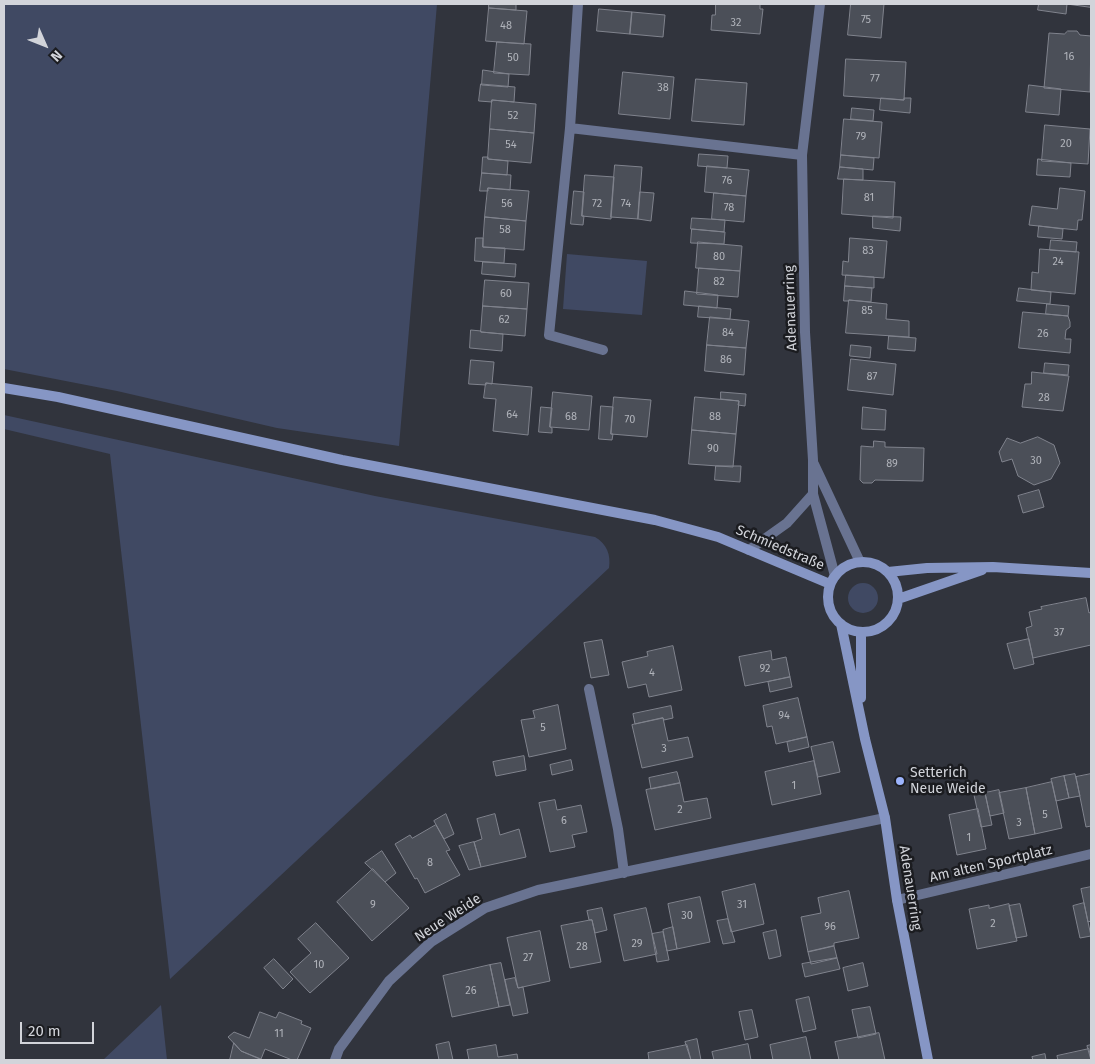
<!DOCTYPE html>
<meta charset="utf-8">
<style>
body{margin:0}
#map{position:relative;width:1095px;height:1064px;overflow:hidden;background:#31343d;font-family:"Fira Sans",sans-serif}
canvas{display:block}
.frame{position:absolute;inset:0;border:5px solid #d2d4da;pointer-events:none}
.north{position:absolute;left:20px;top:20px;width:50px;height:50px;-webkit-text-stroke:4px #1b1c20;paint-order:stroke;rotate:134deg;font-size:14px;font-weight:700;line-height:20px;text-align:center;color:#d2d4da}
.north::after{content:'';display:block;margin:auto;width:18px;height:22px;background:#d2d4da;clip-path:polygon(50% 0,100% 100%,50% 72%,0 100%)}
.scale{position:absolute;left:20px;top:1022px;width:74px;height:22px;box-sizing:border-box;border:2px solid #d2d4da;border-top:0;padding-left:6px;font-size:15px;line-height:18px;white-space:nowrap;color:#d2d4da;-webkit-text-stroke:4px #1b1c20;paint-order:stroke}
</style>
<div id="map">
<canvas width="1095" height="1064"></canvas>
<div class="frame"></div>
<div class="north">N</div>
<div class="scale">20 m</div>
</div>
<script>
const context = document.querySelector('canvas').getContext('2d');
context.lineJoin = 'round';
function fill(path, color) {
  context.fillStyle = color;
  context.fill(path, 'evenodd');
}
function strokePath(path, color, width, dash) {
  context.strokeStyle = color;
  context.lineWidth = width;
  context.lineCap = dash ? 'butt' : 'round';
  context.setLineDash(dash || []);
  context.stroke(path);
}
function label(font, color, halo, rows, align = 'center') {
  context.font = font + ' "Fira Sans",sans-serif';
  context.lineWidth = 5;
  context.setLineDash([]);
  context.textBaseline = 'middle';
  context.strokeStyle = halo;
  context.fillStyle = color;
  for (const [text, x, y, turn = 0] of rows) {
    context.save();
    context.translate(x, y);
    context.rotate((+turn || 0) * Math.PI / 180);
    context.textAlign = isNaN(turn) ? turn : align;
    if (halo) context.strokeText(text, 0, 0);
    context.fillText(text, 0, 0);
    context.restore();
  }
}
fill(new Path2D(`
 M4 4H437L399 446 277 428 117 391 4 369Z
 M567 254 647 261 642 315 563 309Z
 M4 415 375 496 595 537C607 544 611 555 609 568L170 979 110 454 4 429Z
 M848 598a15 15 0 1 1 30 0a15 15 0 1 1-30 0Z
 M161 1005 167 1060H103Z`), '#404963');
const building = new Path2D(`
 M489 4H516V10L489 8Z
 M716 4H760V9H763L760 34 711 30 712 15H715Z
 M851 4H884L881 38 848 35Z
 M1039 4H1067L1066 14 1038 10Z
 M1067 4H1091V7Z
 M489 8 527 11 524 44 486 41Z
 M599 9 632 12 630 34 597 31Z
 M632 12 665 15 663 37 630 34Z
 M1068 31H1077L1080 35 1091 36 1090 92 1044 88 1049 33 1064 34Z
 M497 42 531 44 529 75 494 73Z
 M846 59 906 62 904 100 844 96Z
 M483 70 509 74 508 87 482 85Z
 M623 72 674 77 670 119 619 114Z
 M696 79 747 83 744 125 692 121Z
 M481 84 515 87 514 102 492 100V102L479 101Z
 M1029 85 1061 89 1059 115 1026 112Z
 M881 98 904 100V98H911L910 113 880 110Z
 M492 100 536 104 534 133 490 129Z
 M852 108 874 110 873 121 851 119Z
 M844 119 882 122 879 158 841 155Z
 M1045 125 1090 129 1088 164 1042 161Z
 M490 129 534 133 531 163 488 159Z
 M699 154 728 156 727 168 698 166Z
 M841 155 874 158 873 170 840 167Z
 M483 157H488V159L508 161 507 175 482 173Z
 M1038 159 1071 163 1070 177 1037 175Z
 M615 165 642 167 638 219 611 217Z
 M707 166 749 170 746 196 705 192Z
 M840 167 863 169V180L838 179Z
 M482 173 511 175 510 190 488 188V191H480Z
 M585 175 614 177 611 219 582 216Z
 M844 179 895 182 893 218 842 214Z
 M488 188 529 191 526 221 485 217Z
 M1060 188 1085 191 1082 220H1078L1077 230 1029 225 1032 206 1057 209Z
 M574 191 584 192 582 216H584L583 225 571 224Z
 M640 192 654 193 651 221 638 219Z
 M714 193 746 196 744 222 712 219Z
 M873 216 901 217 900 231 873 228Z
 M485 217 526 221 524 250 483 247Z
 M692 218 725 220 724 232 691 229Z
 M1039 226 1063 229 1062 239 1038 237Z
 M692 229 725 232 724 244 691 243Z
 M476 238H483V247L505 248 504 263 475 261Z
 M850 238 887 241 884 278 842 275 843 261 848 262Z
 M1051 240 1077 242 1076 252 1050 250Z
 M698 242 742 246 740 271 696 268Z
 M1040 249 1079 252 1075 294 1031 290 1032 272 1038 273Z
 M483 262 516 264 515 277 482 274Z
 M699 268 740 271 738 297 697 294Z
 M846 275 874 277V288L845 286Z
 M485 280 529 283 527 309 483 306Z
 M845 286 872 288 871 302 849 300V301H844Z
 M1019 288 1051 292 1050 304 1017 301Z
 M685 291 718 295 717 308 684 305Z
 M849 300 887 304 886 319 909 321V337L846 333Z
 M1047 304 1069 306 1068 316 1046 314Z
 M483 306 527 309 525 336 481 332Z
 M699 306 731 309 730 319 698 317Z
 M1023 312 1068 316 1070 322V327L1066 330 1065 339H1071L1070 353 1019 348Z
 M710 317 749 321 746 348 707 345Z
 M471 330 481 331V332L503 334 502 351 470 348Z
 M889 336 916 338 915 351 888 349Z
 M707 345 746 348 744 375 705 371Z
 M851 345 871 347 870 358 850 356Z
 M851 359 896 364 893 395 848 390Z
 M471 360 494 362 492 384 486 383V385L469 384Z
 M1045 363 1069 365 1068 375 1044 373Z
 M1032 372 1069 376 1063 411 1022 407 1025 384H1031Z
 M486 383 532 387 528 435 493 431 496 399 484 398Z
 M553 392 592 396 589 430 550 427Z
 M721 392 746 394 745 406 738 405 739 401 721 399Z
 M614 397 651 400 647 437 611 434Z
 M695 397 739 401 736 434 692 430Z
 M601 406 613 407 611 434H613L612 440 599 439Z
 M541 407 552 408 550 427 552 428V433L539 432Z
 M863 407 886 410 885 430 862 429Z
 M692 430 736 434 733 467 689 464Z
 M1038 437 1054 445 1060 463 1051 479 1034 485 1018 476 1012 459 1002 462 999 452 1007 438 1020 443Z
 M874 441 885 442V447L924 448 923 481 875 480 872 483H863L860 480 861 446 873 447Z
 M716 466H741L740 482 715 480Z
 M1039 490 1044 507 1023 513 1018 496Z
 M1086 598 1089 613 1091 612V645L1033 658 1026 628 1032 626 1029 612 1042 609 1041 607Z
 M1029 639 1034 664 1014 669 1007 644Z
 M602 640 609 675 591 678 584 643Z
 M673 646 682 690 649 697 646 684 628 688 622 662 648 656 647 652Z
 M771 651 772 660 786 657 790 677 745 686 739 657Z
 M790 677 792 687 770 692 768 682Z
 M798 698 807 737 776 744 772 726 767 727 763 706Z
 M558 705 566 749 529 757 521 720 535 718 533 711Z
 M671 706 673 718 664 720 663 718 635 724 633 714Z
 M663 718 668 741 688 737 693 757 642 768 632 725Z
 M807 737 809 747 789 752 787 742Z
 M833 742 840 772 818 777 811 747Z
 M524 756 526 770 496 776 493 762Z
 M571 760 573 770 552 775 550 765Z
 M814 761 821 794 772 805 765 772Z
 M677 772 680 783 651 789 649 778Z
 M1075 774 1080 796 1069 798 1064 776Z
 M1091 774V826L1086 827 1076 777Z
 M1064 776 1069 798 1056 801 1051 779Z
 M1052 782 1062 828 1035 834 1026 788Z
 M680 783 684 802 707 798 711 818 655 830 646 790Z
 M1026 788 1035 834 1009 839 999 793Z
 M999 790 1004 813 990 816 985 793Z
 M985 793 992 825 981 827 974 795Z
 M555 800 557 810 581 805 587 832 572 835 575 847 550 852 539 803Z
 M978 809 986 849 957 855 949 815Z
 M446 814 454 834 444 839 434 821Z
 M495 814 500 835 519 829 526 857 481 867 474 842 482 839 477 819Z
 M436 825 450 850 446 851 460 875 425 893 417 878 415 879 395 844 410 835 412 838Z
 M474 842 481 867 469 870 459 846Z
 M382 851 396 873 385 882 365 863Z
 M373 869 409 908 372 941 337 902Z
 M755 884 764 924 731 932 722 892Z
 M1091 887V921L1088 922 1081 889Z
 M849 891 859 938 834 943V946L808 952 801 917 821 913 818 898Z
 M700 897 710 942 677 949 668 904Z
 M1084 903 1091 936 1080 938 1073 906Z
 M1009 904 1017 941 977 949 969 909 989 905V908Z
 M1020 904 1027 936 1016 938 1009 906Z
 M602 908 607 930 595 933 592 920H589L587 911Z
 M646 908 657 954 624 961 614 915Z
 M728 919 735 942 723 944 717 921Z
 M592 920 601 962 570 968 561 926Z
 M316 923 349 958 310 993 290 972 311 953 298 939Z
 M673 927 677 949 667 951 663 930Z
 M776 930 781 956 769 959 763 933Z
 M540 931 550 981 518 988 507 938Z
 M663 932 669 960 657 962 652 934Z
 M834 946 837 958 811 964 808 952Z
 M837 958 840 969 805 977 802 964Z
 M274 959 293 979 283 989 264 968Z
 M501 963 510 1005 499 1007 490 965Z
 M863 963 868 986 848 991 843 968Z
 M490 965 499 1007 452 1017 443 976Z
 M515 978 518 988 523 987 528 1013 513 1016 505 980Z
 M809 997 816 1029 803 1032 796 1000Z
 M870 1007 876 1034 858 1038 852 1010Z
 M752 1010 758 1037 745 1040 739 1012Z
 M260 1012 276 1018 279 1012 302 1021 301 1024 311 1028 297 1060H292L265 1049 261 1059 241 1051 228 1037 234 1032 249 1038Z
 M879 1033 885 1060H839L835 1042Z
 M806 1037 811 1060H773L770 1045Z
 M697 1039 701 1060H691L685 1042Z
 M449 1042 453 1060H439L436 1045Z
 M234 1043 241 1051 262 1060H230Z
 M748 1044 751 1060H714L712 1052Z
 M496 1045 498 1057 517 1054 518 1060H469L467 1050Z
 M687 1045 691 1060H649L648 1053Z
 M1091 1045V1060L1087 1046Z
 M1089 1049 1091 1060H1058L1057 1056Z
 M1045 1054 1046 1060H1033L1032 1057Z`);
fill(building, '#4b4f58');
strokePath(building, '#80838d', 1);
strokePath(new Path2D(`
 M578 4 570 128 549 335 603 350
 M820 4 802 155 805 332 813 460V494L835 576
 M570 128 802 155
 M814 464 860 562
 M749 550 787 523 813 494
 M589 689 618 829 624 873
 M897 900 1091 854
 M335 1060 339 1049 389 981 431 942 485 908 538 890 885 818`), '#697391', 10);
strokePath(new Path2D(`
 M4 388 58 397 342 460 655 520 718 537 830 584
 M828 597a35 35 0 1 1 70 0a35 35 0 1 1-70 0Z
 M888 572 927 568 993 567 1091 573
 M898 599 982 570
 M841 624 865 739 885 818 897 900 928 1060
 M861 632V698`), '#8696c5', 10);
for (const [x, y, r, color] of [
 [900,781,5,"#9cb4fd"]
]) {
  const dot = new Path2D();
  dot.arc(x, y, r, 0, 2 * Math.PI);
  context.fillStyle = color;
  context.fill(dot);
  strokePath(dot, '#1b1c20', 2);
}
label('11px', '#b0b3ba', null, [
 ["75",866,20],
 ["32",736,23],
 ["48",506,26],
 ["16",1069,57],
 ["50",513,58],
 ["77",875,79],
 ["38",663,88],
 ["52",513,116],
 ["79",861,137],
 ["20",1066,144],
 ["54",511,145],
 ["76",727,181],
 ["81",869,198],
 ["56",507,204],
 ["72",597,204],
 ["74",626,204],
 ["78",729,208],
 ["58",505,230],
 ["83",868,251],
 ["80",719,257],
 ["24",1058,262],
 ["82",719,282],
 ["60",506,294],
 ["85",867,311],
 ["62",504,320],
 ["84",728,333],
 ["26",1043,334],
 ["86",726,360],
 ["87",872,377],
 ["28",1044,398],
 ["64",512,415],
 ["68",571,417],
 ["88",715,417],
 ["70",630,420],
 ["90",713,449],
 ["30",1036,461],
 ["89",892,464],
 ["37",1059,633],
 ["92",765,669],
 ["4",652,673],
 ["94",784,716],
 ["5",543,728],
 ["3",664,749],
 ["1",794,786],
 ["2",680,810],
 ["5",1045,815],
 ["6",564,821],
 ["3",1019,823],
 ["1",969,838],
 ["8",430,863],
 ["9",373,905],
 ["31",742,905],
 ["30",687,916],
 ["2",993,924],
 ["96",830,927],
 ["29",637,944],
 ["28",582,947],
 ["27",528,958],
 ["10",319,965],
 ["26",471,991],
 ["11",279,1034]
]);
label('14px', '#d2d4da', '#1b1c20', [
 ["Adenauerring",791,308,-92],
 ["Schmiedstraße",780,548,23],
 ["Am alten Sportplatz",991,864,-13],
 ["Adenauerring",910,888,81],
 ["Neue Weide",448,918,-33]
]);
label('14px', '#d2d4da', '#1b1c20', [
 ["Setterich",910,773],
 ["Neue Weide",910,789]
], 'left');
</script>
